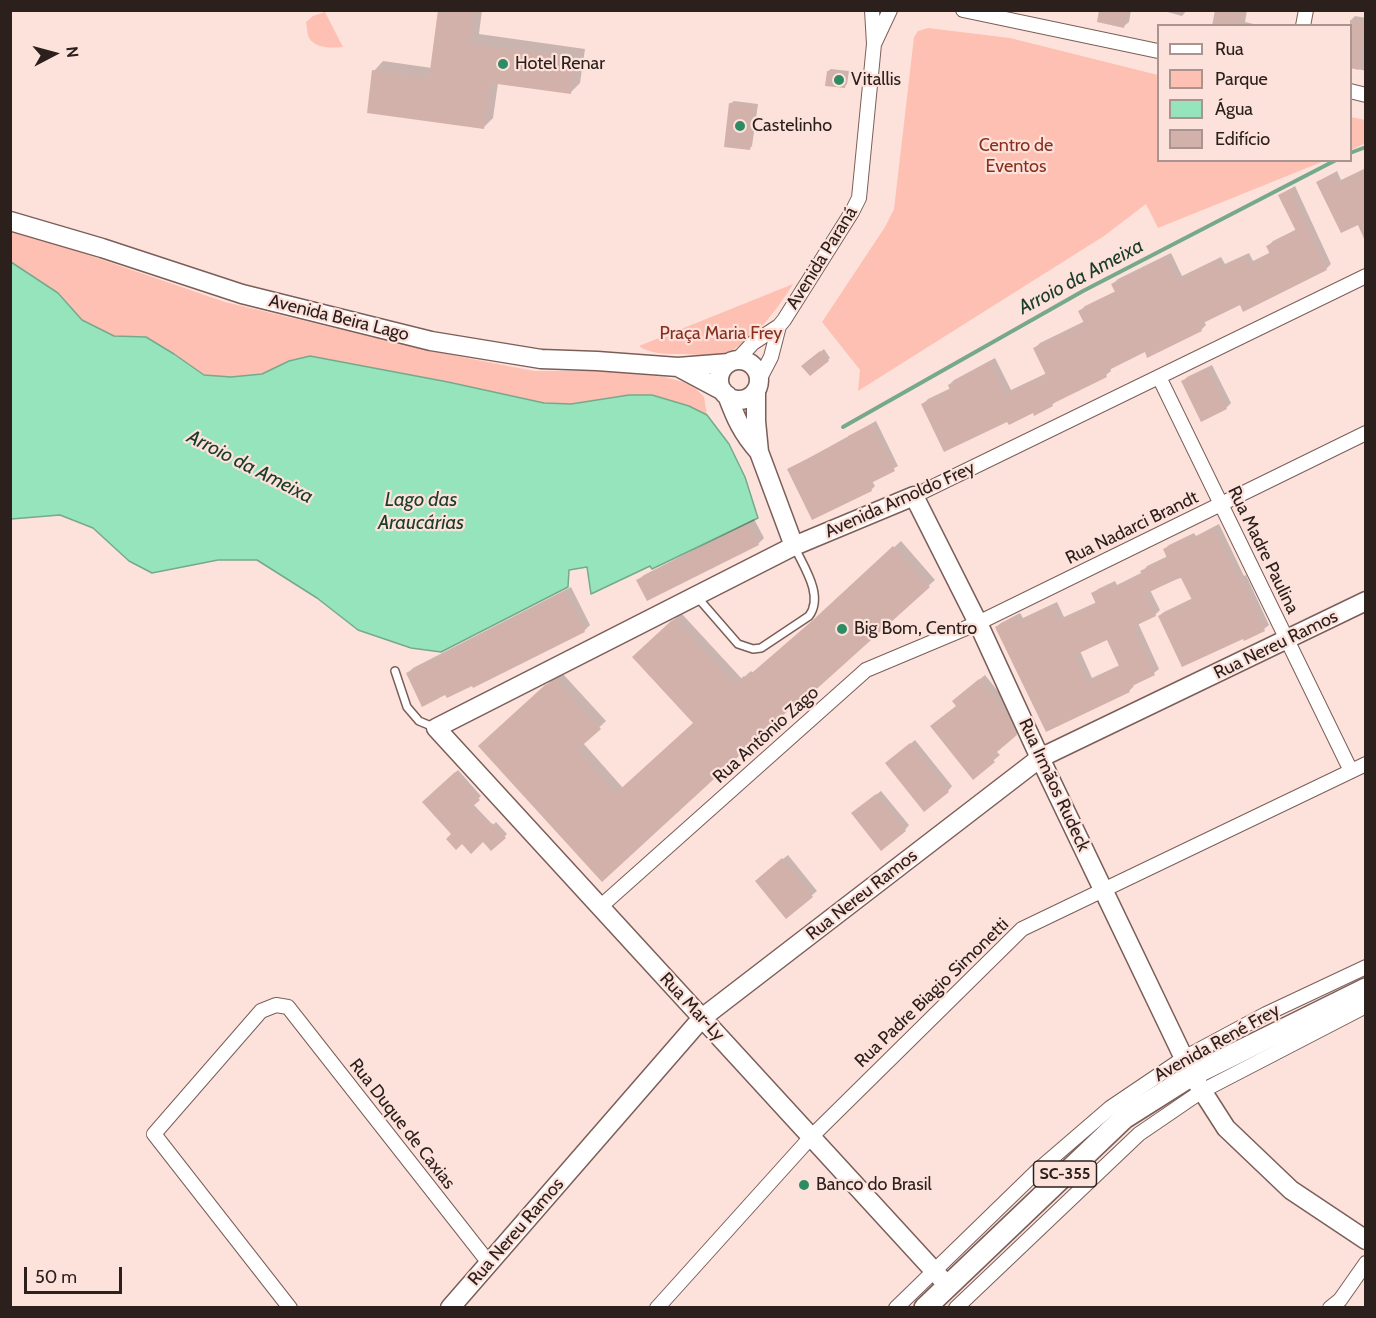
<!DOCTYPE html>
<meta charset="utf-8">
<style>
body{margin:0}
#map{position:relative;width:1376px;height:1318px;overflow:hidden;background:#fde2db;font-family:Cabin,sans-serif}
canvas{display:block}
.frame{position:absolute;inset:0;border:12px solid #2c201d;pointer-events:none}
.legend{position:absolute;left:1157px;top:24px;width:195px;height:138px;box-sizing:border-box;background:#fde2db;border:2px solid #a9948f;margin:0;padding:8px 10px;list-style:none;font-size:18px;color:#2c201d}
.legend li{display:flex;align-items:center;gap:12px;height:30px}
.legend b{width:30px;border:2px solid #a9948f}
.north{position:absolute;left:24px;top:24px;width:60px;height:60px;-webkit-text-stroke:4px #fde2db;paint-order:stroke;rotate:84deg;font-size:16px;font-weight:700;line-height:24px;text-align:center;color:#2c201d}
.north::after{content:'';display:block;margin:auto;width:21px;height:27px;background:#2c201d;clip-path:polygon(50% 0,100% 100%,50% 72%,0 100%)}
.scale{position:absolute;left:24px;top:1267px;width:98px;height:27px;box-sizing:border-box;border:3px solid #2c201d;border-top:0;padding-left:8px;font-size:18px;line-height:21px;white-space:nowrap;color:#2c201d;-webkit-text-stroke:4px #fde2db;paint-order:stroke}
</style>
<div id="map">
<canvas width="1376" height="1318"></canvas>
<div class="frame"></div>
<ul class="legend">
<li><b style="height:8px;background:#fff"></b>Rua</li>
<li><b style="height:16px;background:#fec0b2"></b>Parque</li>
<li><b style="height:16px;background:#96e4bc"></b>Água</li>
<li><b style="height:16px;background:#d2b1aa"></b>Edifício</li>
</ul>
<div class="north">N</div>
<div class="scale">50 m</div>
</div>
<script>
const context = document.querySelector('canvas').getContext('2d');
context.lineJoin = 'round';
function fill(path, color) {
  context.fillStyle = color;
  context.fill(path, 'evenodd');
}
function strokePath(path, color, width, dash) {
  context.strokeStyle = color;
  context.lineWidth = width;
  context.lineCap = dash ? 'butt' : 'round';
  context.setLineDash(dash || []);
  context.stroke(path);
}
function label(font, color, halo, rows, align = 'center') {
  context.font = font + ' Cabin,sans-serif';
  context.lineWidth = 4.5;
  context.setLineDash([]);
  context.textBaseline = 'middle';
  context.strokeStyle = halo;
  context.fillStyle = color;
  for (const [text, x, y, turn = 0] of rows) {
    context.save();
    context.translate(x, y);
    context.rotate((+turn || 0) * Math.PI / 180);
    context.textAlign = isNaN(turn) ? turn : align;
    if (halo) context.strokeText(text, 0, 0);
    context.fillText(text, 0, 0);
    context.restore();
  }
}
fill(new Path2D(`
 M325 12 343 47C332 48 316 49 309 38 307 34 307 26 306 22L313 16Z
 M928 28 1010 38 1158 75V160L1324 161 1158 228 1146 204 1104 236 858 391 860 370 822 322 885 227 894 209 914 37 918 31Z
 M1351 117 1365 120 1366 143 1351 150Z
 M10 228 225 302 431 351 534 371H598L665 377 683 382 696 389 704 397 707 415 689 406 652 395H629L571 404 544 403 448 382 310 356 289 361 263 374 231 377 204 375 174 354 146 337 114 336 82 320 58 292 11 262Z
 M793 284C778 308 750 348 721 354 709 357 696 354 684 354 670 354 651 355 639 346Z`), '#fec0b2');
const water = new Path2D(`
 M11 262 58 293 82 320 114 336 146 337 174 354 204 375 231 377 262 374 289 361 310 356 448 382 544 403 571 404 629 395H652L689 406 707 415 729 444 745 477 758 518 652 569 650 566 591 594 587 567 569 570 568 587 441 652 411 648 358 630 317 598 257 560H218L152 573 129 561 93 528 60 515 11 519Z`);
fill(water, '#96e4bc');
strokePath(water, '#76a98c', 1.5);
fill(new Path2D(`
 M440 10H482L479 34 585 49 580 83 570 93 498 83 493 118 483 128 374 71 383 61 432 68Z
 M1100 10H1131L1129 22 1124 26Z
 M1160 10H1187L1182 16Z
 M1216 10H1247L1245 22 1262 26H1213Z
 M1355 16 1366 18V71L1350 67V26L1351 20Z
 M831 69 849 71 847 84 844 87 828 71Z
 M734 101 758 104 752 146 750 148 731 103Z
 M1366 168V237L1359 223 1318 182 1337 171 1341 180Z
 M1295 186 1331 264 1326 269 1240 303 1204 321 1206 325 1201 330 1145 350 1110 368 1111 371 1106 375 1057 400 1052 405 1034 411 1008 420 923 404 928 399 951 388 949 385 954 380 995 358 1011 390 1047 373 1035 348 1040 343 1085 321 1080 311 1085 306 1116 291 1113 284 1118 279 1171 253 1182 276 1221 257 1225 264 1249 253 1253 261 1271 252 1268 246 1273 241 1297 229 1280 195Z
 M824 349 830 358 828 360 806 363Z
 M1212 365 1231 403 1226 408 1183 382 1187 377Z
 M876 421 898 466 872 481 875 486 871 490 789 469Z
 M754 519 764 538 758 544 638 580 644 575Z
 M1219 524 1244 576 1246 575 1269 625 1264 629 1244 639 1159 616 1164 612 1193 598 1182 577 1150 590 1160 610 1155 615 1138 623 1159 669 1154 673 1132 684 1134 686 1129 691 1047 730 996 627 1001 623 1020 613 1023 618 1057 602 1064 617 1097 602 1093 594 1098 589 1115 581 1117 585 1143 572 1147 566 1168 556 1165 549 1169 545 1194 533 1196 536ZM1108 638 1120 665 1092 678 1080 651Z
 M901 541 935 580 789 708 603 880 487 740 553 679 563 674 606 721 583 743 623 788 694 723 640 651 679 615 682 614 742 679 751 671 753 673 821 614Z
 M571 587 590 625 584 631 472 684 408 673 413 668Z
 M985 675 1014 711 1022 729 996 751 1000 755 973 777 957 705 959 696Z
 M915 740 952 786 948 791 892 759Z
 M458 770 481 796 473 804 493 825 496 822 507 834 492 849 483 840 453 834 424 802Z
 M881 791 909 825 905 830 858 809Z
 M788 855 817 891 786 917 762 876Z`), '#0003');
strokePath(new Path2D(`
 M1350 153 1366 147
 M843 427 1083 291 1336 160`), '#76a98c', 4);
fill(new Path2D(`
 M438 10H474L470 44 576 58 571 94 490 83 484 129 367 113 372 70 429 78Z
 M1099 10H1128L1124 28 1097 22Z
 M1215 10H1245L1242 26H1212Z
 M1350 20 1365 23 1359 70 1350 68Z
 M827 71 847 73 845 88 825 86Z
 M729 103 756 106 750 150 724 147Z
 M1365 169V241L1358 225 1341 233 1316 182 1332 174 1337 183Z
 M1290 189 1327 270 1243 312 1240 305 1199 325 1202 331 1147 358 1145 352 1105 372 1107 377 1052 404 1053 406 1034 416 1033 413 1009 425 1007 422 944 452 921 404 950 390 948 385 990 361 1006 394 1046 375 1033 348 1084 323 1078 311 1115 292 1111 284 1166 257 1177 280 1216 260 1220 268 1244 256 1248 265 1270 254 1266 246 1296 231 1278 195Z
 M820 351 829 361 810 376 801 366Z
 M1208 368 1227 409 1201 422 1181 381Z
 M872 424 895 471 869 484 872 491 812 520 787 469 849 438 848 436Z
 M748 524 759 545 647 601 636 580Z
 M1214 528 1239 579 1242 578 1265 631 1244 641 1243 639 1182 667 1158 616 1192 600 1181 578 1177 579 1145 594 1156 616 1133 627 1155 675 1128 688 1130 692 1046 732 995 627 1015 617 1018 622 1052 605 1059 621 1096 604 1091 593 1110 584 1112 589 1142 574 1140 571 1167 558 1163 549 1189 536 1191 539ZM1107 640 1119 666 1087 682 1075 655Z
 M893 546 930 587 791 712 789 710 602 882 478 746 545 685 556 680 601 729 577 750 616 793 693 723 632 657 671 621 675 619 735 684 744 676 746 678 813 620Z
 M565 592 585 632 473 688 472 686 447 698 445 695 422 707 406 673Z
 M979 679 1008 716 1017 735 991 757 995 762 973 780 930 726 956 706 952 701Z
 M910 743 949 792 924 812 885 763Z
 M455 772 480 800 472 807 490 826 492 823 506 838 491 851 483 842 471 854 462 844 456 850 446 839 451 834 422 802Z
 M876 794 906 831 881 851 851 813Z
 M782 858 813 897 786 919 755 881Z`), '#d2b1aa');
const lane = new Path2D(`
 M698 598 738 644 753 649 761 648 809 616C824 596 804 567 795 548
 M395 671 407 707 419 721 436 728`);
const street = new Path2D(`
 M963 10 1158 51
 M1303 26 1306 10
 M875 42 890 10
 M1350 91 1366 95
 M737 360 753 343 779 326 784 320 852 212 859 198 874 44 872 10
 M1159 377 1351 771
 M759 380 771 357 779 326
 M914 496 1366 276
 M600 907 866 670 978 623 1366 433
 M290 1308 154 1134 261 1011 276 1005 288 1007 489 1263
 M657 1308 811 1137 1022 929 1366 764
 M896 1308 1038 1170 1110 1108 1184 1058 1266 1014 1366 967
 M956 1308 1139 1134 1202 1091 1366 1006
 M1330 1308 1340 1300 1366 1263`);
const secondary = new Path2D(`
 M10 221 102 248 242 294 431 341 541 359 597 361 678 367 729 363
 M719 380a20 20 0 1 1 40 0a20 20 0 1 1-40 0Z
 M678 367 723 391
 M756 390V421L759 452 794 546
 M727 395C736 419 742 433 759 452
 M948 1286 436 728 794 546 914 496 978 623 1040 758 1192 1075 1226 1128 1291 1190 1366 1240
 M450 1308 702 1018 1040 758 1366 601`);
const primary = new Path2D(`
 M925 1308 1124 1118 1192 1075 1366 989`);
strokePath(lane, '#7b5e58', 10);
strokePath(street, '#7b5e58', 16);
strokePath(secondary, '#7b5e58', 21);
strokePath(primary, '#7b5e58', 24);
strokePath(lane, '#fff', 7);
strokePath(street, '#fff', 14);
strokePath(secondary, '#fff', 18);
strokePath(primary, '#fff', 21);
for (const [x, y, r, color] of [
 [503,64,6,"#2e8c64"],
 [839,80,6,"#2e8c64"],
 [740,126,6,"#2e8c64"],
 [842,629,6,"#2e8c64"],
 [804,1185,6,"#2e8c64"]
]) {
  const dot = new Path2D();
  dot.arc(x, y, r, 0, 2 * Math.PI);
  context.fillStyle = color;
  context.fill(dot);
  strokePath(dot, '#fde2db', 2);
}
for (const [x, y, w] of [
 [1065,1174,63]
]) {
  const box = new Path2D();
  box.roundRect(x - w / 2, y - 13, w, 26, 4.5);
  context.fillStyle = '#fde2db';
  context.fill(box);
  strokePath(box, '#2c201d', 1.5);
}
label('bold 16px', '#2c201d', null, [
 ["SC-355",1065,1174]
]);
label('18px', '#2c201d', '#fde2db', [
 ["Hotel Renar",515,64],
 ["Vitallis",851,80],
 ["Castelinho",752,126],
 ["Big Bom, Centro",854,629],
 ["Banco do Brasil",816,1185]
], 'left');
label('18px', '#882f1e', '#fde2db', [
 ["Centro de",1016,146],
 ["Eventos",1016,167],
 ["Praça Maria Frey",721,334]
]);
label('18px', '#2c201d', '#fde2db', [
 ["Avenida Paraná",822,258,-58],
 ["Avenida Beira Lago",339,318,14],
 ["Avenida Arnoldo Frey",900,500,-24],
 ["Rua Nadarci Brandt",1132,528,-26],
 ["Rua Madre Paulina",1263,550,64],
 ["Rua Nereu Ramos",1276,645,-26],
 ["Rua Antônio Zago",766,735,-42],
 ["Rua Irmãos Rudeck",1054,785,65],
 ["Rua Nereu Ramos",862,895,-38],
 ["Rua Padre Biagio Simonetti",932,993,-44],
 ["Rua Mar-Ly",692,1007,47],
 ["Avenida René Frey",1217,1043,-29],
 ["Rua Duque de Caxias",402,1124,52],
 ["Rua Nereu Ramos",516,1232,-49]
]);
label('italic 20px', '#193c2b', '#fde2db', [
 ["Arroio da Ameixa",1081,277,-28],
 ["Arroio da Ameixa",250,467,27],
 ["Lago das",421,500],
 ["Araucárias",421,523]
]);
</script>
